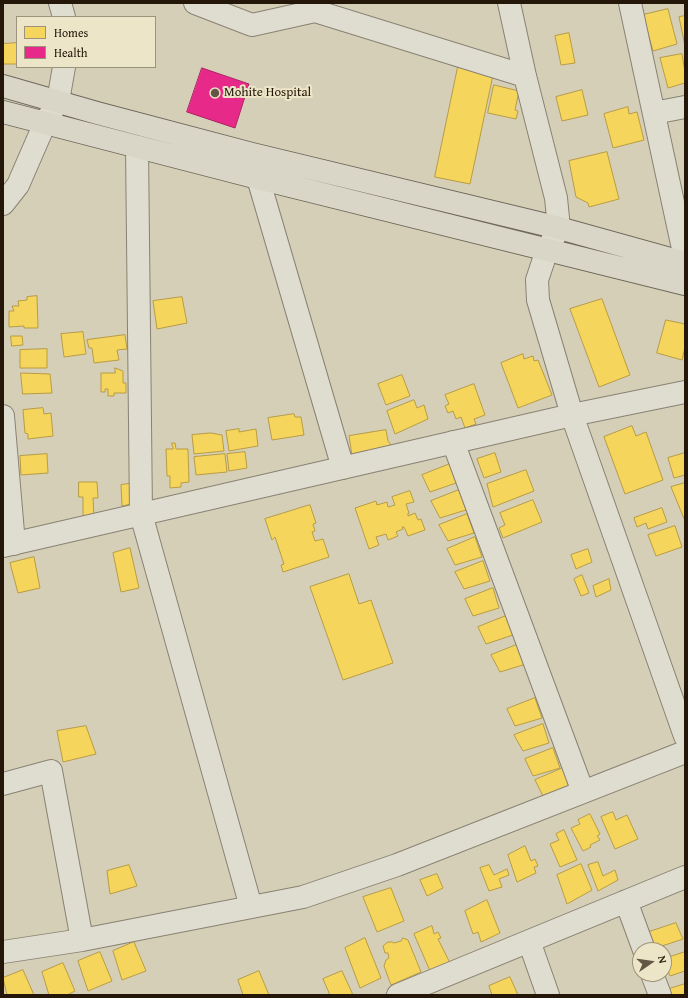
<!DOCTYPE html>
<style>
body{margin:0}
#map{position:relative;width:688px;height:998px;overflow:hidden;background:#d6cfb7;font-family:"Gentium Book Plus",serif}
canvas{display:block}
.frame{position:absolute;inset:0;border:4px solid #241608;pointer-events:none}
.legend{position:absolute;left:16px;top:16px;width:140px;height:52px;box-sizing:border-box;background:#ede5c8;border:1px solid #9d927b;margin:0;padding:5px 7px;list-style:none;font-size:12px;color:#241608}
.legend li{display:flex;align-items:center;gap:8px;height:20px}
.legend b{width:20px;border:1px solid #9d927b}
.north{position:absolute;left:632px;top:942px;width:40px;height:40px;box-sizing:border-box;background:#ede5c8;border:1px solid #9d927b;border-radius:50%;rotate:77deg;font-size:11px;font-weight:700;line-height:16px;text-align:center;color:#241608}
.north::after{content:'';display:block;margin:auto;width:14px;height:18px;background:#625745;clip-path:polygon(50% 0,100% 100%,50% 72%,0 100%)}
</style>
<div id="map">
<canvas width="688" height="998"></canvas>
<div class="frame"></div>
<ul class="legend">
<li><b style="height:11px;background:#f6d55c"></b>Homes</li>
<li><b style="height:11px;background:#e7298a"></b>Health</li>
</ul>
<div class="north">N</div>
</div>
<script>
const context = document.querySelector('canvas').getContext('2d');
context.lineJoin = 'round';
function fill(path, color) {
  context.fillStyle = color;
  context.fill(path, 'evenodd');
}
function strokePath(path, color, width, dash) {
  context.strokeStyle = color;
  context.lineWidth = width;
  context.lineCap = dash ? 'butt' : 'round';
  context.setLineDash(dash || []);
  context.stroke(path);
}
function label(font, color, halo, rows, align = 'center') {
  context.font = font + ' "Gentium Book Plus",serif';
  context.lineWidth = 4;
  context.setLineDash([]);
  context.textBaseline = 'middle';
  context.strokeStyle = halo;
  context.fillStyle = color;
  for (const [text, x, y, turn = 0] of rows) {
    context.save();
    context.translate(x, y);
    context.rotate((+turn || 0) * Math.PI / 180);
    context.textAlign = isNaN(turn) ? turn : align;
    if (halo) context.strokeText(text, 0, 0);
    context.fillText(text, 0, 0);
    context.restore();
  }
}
const homes = new Path2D(`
 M668 9 677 44 653 51 643 15Z
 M685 16V46L679 17Z
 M569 33 575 63 561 65 555 36Z
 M17 43V64H3V44Z
 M682 54 685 72V83L668 88 660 58Z
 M458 67 493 75 470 184 435 177Z
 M494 85 519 91 515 110 518 111 516 119 488 113Z
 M582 90 588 115 562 121 556 97Z
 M628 107 629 114 637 112 644 140 613 148 604 114Z
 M607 152 619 199 589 207 588 203 576 197 569 161Z
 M37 296 38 328H24V326L9 327V311H14L12 306H19L18 301 27 300V297Z
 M182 297 187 323 157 329 153 301Z
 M602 299 630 375 599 387 570 309Z
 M666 320 685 324V347L682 360 657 353Z
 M83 332 86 354 64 357 61 334Z
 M125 335 127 349 117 350 119 360 94 363 92 348H89L87 340Z
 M11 336H22L23 345 12 346Z
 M47 349V368H20V350Z
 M523 354 524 359 533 356 534 361 538 360 552 395 518 408 501 363Z
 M115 368 123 371V383H126V393H114V396H108V389H105V392H101V373H115Z
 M21 373 50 374 52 393 23 394Z
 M402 375 410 396 386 405 378 384Z
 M474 384 485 415 474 419 476 424 465 428 461 417 456 419 453 411 448 413 445 406 449 404 445 395Z
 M414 400 417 408 424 405 428 419 395 434 387 411Z
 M43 408 44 414 51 413 53 436 28 439V434L25 433 23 410Z
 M294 414 295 417H301L304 435 272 440 268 418Z
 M632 426 636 436 646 432 663 480 625 494 604 437Z
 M239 429V432L256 429 258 446 229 451 226 431Z
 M386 430 388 441 393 448 352 455 349 436Z
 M211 433 222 435 224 451 194 454 192 435Z
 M172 443H175L176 449H188L189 482 181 483V487L170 488V476H167L166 449H173Z
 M245 452 247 468 229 471 227 454Z
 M495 453 501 472 484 478 477 459Z
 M685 453V475L674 478 668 458Z
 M47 454 48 473 21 475 20 456Z
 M225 454 227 472 196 475 194 457Z
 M450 464 456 483 430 492 422 475Z
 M526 470 534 491 493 507 487 484Z
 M79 482H97L98 498H93L94 517H83V497H79Z
 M135 483 136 503 122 506 121 485Z
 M685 483V521L671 487Z
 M459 490 466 510 440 518 431 501Z
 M410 491 414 502 406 504 409 513H408V516L415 513 418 520 421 519 425 530 408 536 404 527H402L403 529 396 532 398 536 388 540 386 534 376 537 379 545 369 549 355 508 376 501 377 505 387 502 388 507 395 505 392 497Z
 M533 500 542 522 503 538 499 528 505 525 500 513Z
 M310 505 316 523 313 524 315 531 312 532 315 541 323 539 329 557 283 572 281 565 284 564 275 537 272 540 265 519Z
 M662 508 667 522 648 529 646 523 637 527 634 518Z
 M467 514 474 533 448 541 439 525Z
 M675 526 682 547 656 556 648 535Z
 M475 537 482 557 455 565 447 549Z
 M130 548 139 588 121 592 113 553Z
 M588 549 592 562 576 569 571 555Z
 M34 557 40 588 18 593 10 563Z
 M483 561 490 581 464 589 455 572Z
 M349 574 359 604 371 600 393 663 343 680 310 587Z
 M582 575 589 593 581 596 574 579Z
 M609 579 611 590 596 597 593 586Z
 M493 588 499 608 473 616 465 599Z
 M506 616 513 635 486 644 478 627Z
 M519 644 526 664 500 672 491 655Z
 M535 698 542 718 515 726 507 709Z
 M543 724 549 743 523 751 514 735Z
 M86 726 96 754 63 762 57 731Z
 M553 748 560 768 533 776 525 759Z
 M563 768 570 788 543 796 535 780Z
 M613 812 616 820 627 815 638 839 615 849 601 817Z
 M590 814 600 834 597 836 600 840 590 845 591 847 583 851 571 828 580 824 578 820Z
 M564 830 577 860 560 867 550 844 559 840 556 834Z
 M525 846 531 861 535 859 538 866 534 867 536 873 517 882 508 855Z
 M598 862 603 876 615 870 618 880 598 891 588 865Z
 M581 864 592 890 567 904 557 875Z
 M129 865 137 886 110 894 107 871Z
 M489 865 494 875 507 869 509 875 499 879 502 887 489 891 480 868Z
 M437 874 443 888 427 896 420 880Z
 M391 888 404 921 377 932 363 897Z
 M487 900 500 933 481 942 478 932 473 934 465 911Z
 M676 923 683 939 656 948 649 932Z
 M432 926 434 934 438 932 441 938 438 939 450 963 430 971 414 934Z
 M365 938 381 978 360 988 345 948Z
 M403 938 408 940 421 972 391 985 384 966 386 960 389 958 388 953H385L383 946 388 942H392L394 943 401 941Z
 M134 942 146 971 122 980 113 951Z
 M100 952 112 981 88 991 78 961Z
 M685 952V971L670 976 664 959Z
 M63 963 75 991 67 995H49L42 972Z
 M23 970 34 995H7L3 978Z
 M259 971 269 995H243L238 980Z
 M342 971 353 995H330L323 979Z
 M510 977 518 995H492L489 986Z
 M685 984V995H672L669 989Z`);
fill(homes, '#f6d55c');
strokePath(homes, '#b79c43', 1);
const health = new Path2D(`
 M202 68 249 84 235 128 187 112Z`);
fill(health, '#e7298a');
strokePath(health, '#ac2363', 1);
const minor = new Path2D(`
 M60 3 64 17
 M195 3 252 25 315 11 313 3
 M509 3 525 76 556 198 559 228 547 250 537 280 538 300 572 415 685 736
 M630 3 685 258
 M315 11 525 76
 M654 113 685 107
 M137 147 141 514 251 907
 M258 178 343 468
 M3 204 18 185 45 123 58 101 64 67
 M3 416 14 544
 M453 442 583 792
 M3 546 572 415 685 392
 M3 784 51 771 82 940
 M626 901 644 950
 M529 941 548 995
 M3 952 82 940 303 897 397 865 685 752
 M652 974 660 995
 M398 995 685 877`);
const major = new Path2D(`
 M3 86 97 113 252 154 559 228 685 263
 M3 112 258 178 685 284`);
strokePath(minor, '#888273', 24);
strokePath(major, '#6f695c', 24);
strokePath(minor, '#dfdcd0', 22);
strokePath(major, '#d9d6c8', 22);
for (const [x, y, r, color] of [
 [215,93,5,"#625745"]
]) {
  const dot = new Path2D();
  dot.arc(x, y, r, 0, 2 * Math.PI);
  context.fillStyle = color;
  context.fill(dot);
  strokePath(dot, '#ede5c8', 1.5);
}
label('13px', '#241608', '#ede5c8', [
 ["Mohite Hospital",224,93]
], 'left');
</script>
